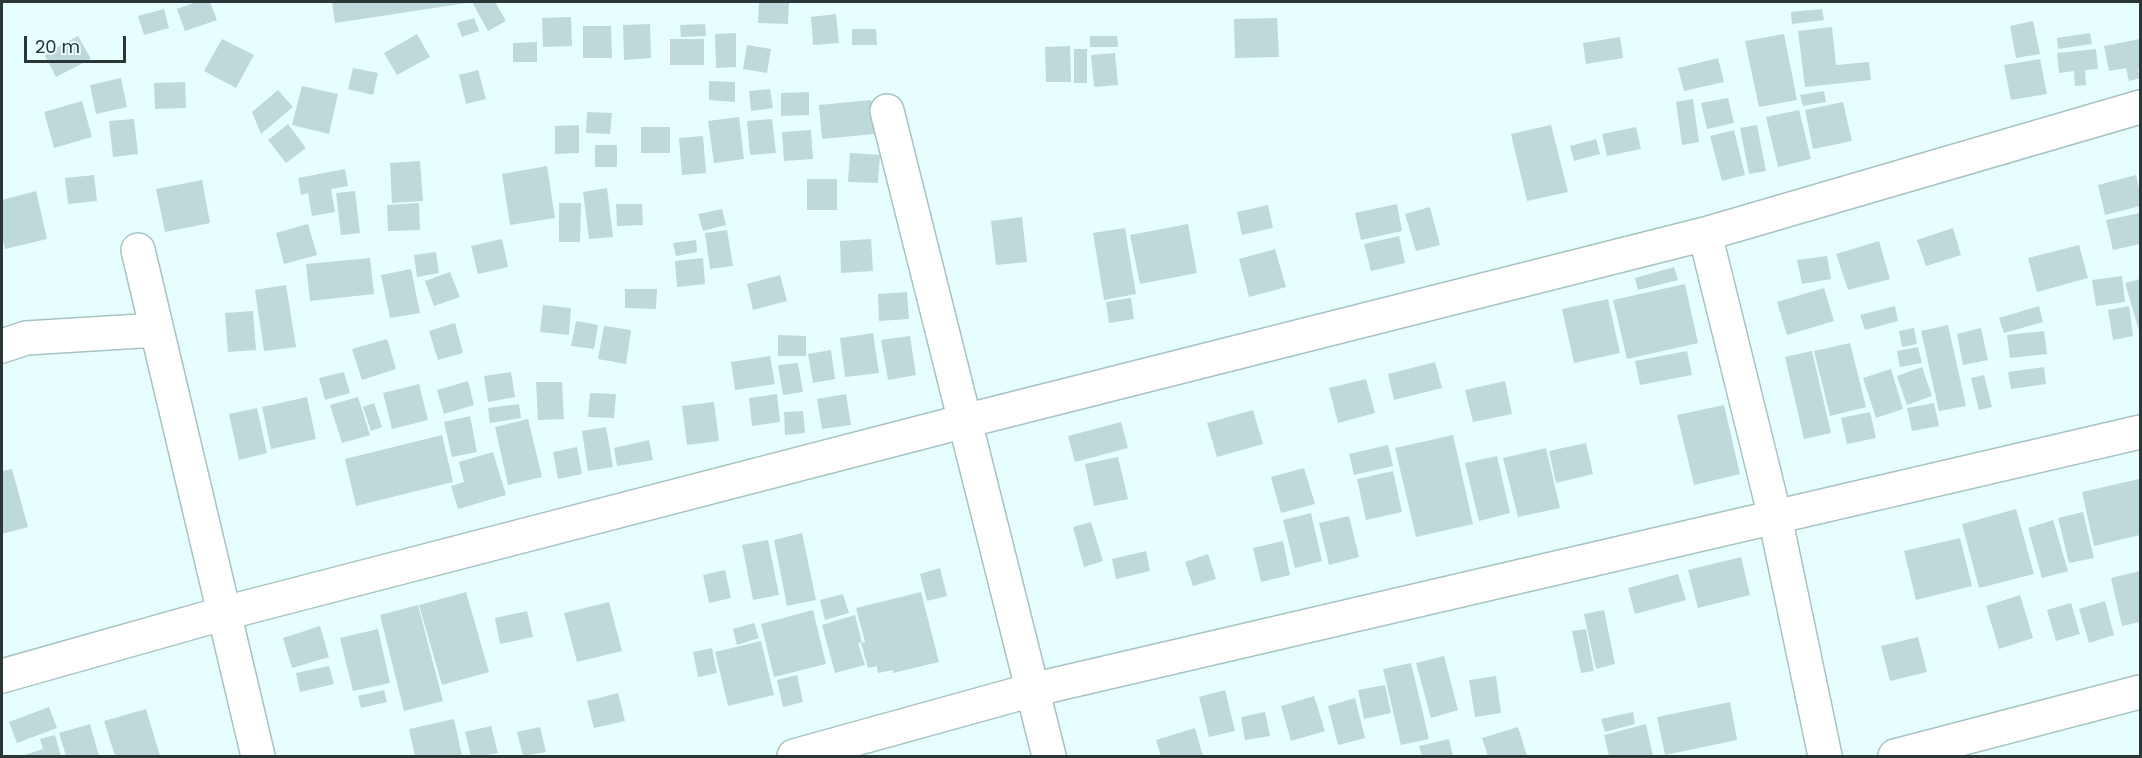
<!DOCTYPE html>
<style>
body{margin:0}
#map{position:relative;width:2142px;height:758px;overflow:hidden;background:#e7fefe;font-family:Poppins,sans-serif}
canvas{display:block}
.frame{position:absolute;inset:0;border:3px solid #2b3636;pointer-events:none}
.scale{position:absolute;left:24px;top:36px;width:102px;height:27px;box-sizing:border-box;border:3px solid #2b3636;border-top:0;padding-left:8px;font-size:18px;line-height:21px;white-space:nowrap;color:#2b3636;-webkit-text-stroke:4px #e7fefe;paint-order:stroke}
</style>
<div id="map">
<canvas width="2142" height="758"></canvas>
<div class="frame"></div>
<div class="scale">20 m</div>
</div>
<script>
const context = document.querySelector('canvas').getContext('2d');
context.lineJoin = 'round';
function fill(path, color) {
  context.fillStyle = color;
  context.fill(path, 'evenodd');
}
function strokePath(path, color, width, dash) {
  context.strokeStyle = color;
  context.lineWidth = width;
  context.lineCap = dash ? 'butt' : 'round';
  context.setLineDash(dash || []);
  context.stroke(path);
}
fill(new Path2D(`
 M196 2H210L217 20 185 31 177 9Z
 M332 2H467V3L335 23Z
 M472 2H495L506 21 488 31Z
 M759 2H789L788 24 758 23Z
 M164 9 169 28 144 35 138 16Z
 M1822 9 1824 20 1792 24 1791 12Z
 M836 14 839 43 813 45 811 17Z
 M571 17 572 46 543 47 542 18Z
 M474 18 479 31 462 37 457 23Z
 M1277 18 1279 57 1235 58 1234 19Z
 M2033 21 2040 54 2016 58 2010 26Z
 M650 24 651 58 624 60 623 25Z
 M705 24 706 36 681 37 680 25Z
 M583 26H611L612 58H583Z
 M1832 27 1836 65 1869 62 1871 80 1805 87 1798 31Z
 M852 29H876L877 45H852Z
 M736 33V67L716 68 715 34Z
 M2090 33 2092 44 2058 49 2057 38Z
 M417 34 430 57 397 75 384 53Z
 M1784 34 1797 100 1759 107 1745 41Z
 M78 36 91 59 56 77 44 54Z
 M1090 36H1117L1118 47H1090Z
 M1620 37 1623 58 1586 64 1583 43Z
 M222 39 254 55 236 88 204 71Z
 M670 39H704V65H670Z
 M2140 39V68L2138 69 2140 78 2129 81 2126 68 2109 71 2104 46Z
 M537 42V62H513V43Z
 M747 45 771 49 767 73 743 69Z
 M1070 46 1071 82H1046L1045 47Z
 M1074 49H1087V83H1074Z
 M2096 49 2098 69 2085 70 2086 85 2075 86 2074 71 2059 73 2057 53Z
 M1115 53 1118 85 1094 87 1091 55Z
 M1718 58 1724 82 1684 91 1678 68Z
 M2040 59 2047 94 2011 100 2004 65Z
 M353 68 378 73 373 95 348 89Z
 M478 70 486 99 466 104 459 75Z
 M121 78 127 107 96 114 90 85Z
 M709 81 735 82V102L709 100Z
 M185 82 186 108 155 109 154 83Z
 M302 86 338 94 329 134 292 125Z
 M770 89 773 108 751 111 749 91Z
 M278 90 293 107 261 134 252 112Z
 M1824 91 1826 102 1803 106 1800 95Z
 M809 92V115L781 116V93Z
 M1728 98 1734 123 1707 129 1701 103Z
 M1693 99 1699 142 1682 145 1676 102Z
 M871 100 874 134 822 139 819 105Z
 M82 101 92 137 54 148 44 112Z
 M1843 102 1852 141 1813 149 1805 110Z
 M1799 110 1811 159 1778 167 1766 117Z
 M587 112 612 113 610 134 586 133Z
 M739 117 744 159 714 163 708 121Z
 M134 119 138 154 113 157 109 121Z
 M772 119 776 153 750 155 747 121Z
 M288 124 306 148 286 163 268 140Z
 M579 125V153L555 154V126Z
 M1551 125 1568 192 1527 201 1511 134Z
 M1757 125 1766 171 1749 174 1740 128Z
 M641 127H670V153H641Z
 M1636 127 1641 149 1607 156 1602 134Z
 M811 130 813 159 784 161 782 132Z
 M1734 130 1745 175 1722 181 1710 136Z
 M703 136 706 173 682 175 679 138Z
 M1596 139 1600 154 1574 161 1570 146Z
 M595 145H617V167H595Z
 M850 153 880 155 878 183 848 182Z
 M420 161 423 201 392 203 390 163Z
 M547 166 555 218 510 225 502 174Z
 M345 169 348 186 331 189 335 212 312 216 308 193 301 195 298 178Z
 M94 175 97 201 68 204 65 178Z
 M2136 175 2140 193V206L2105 215 2098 185Z
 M807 179H837V210H807Z
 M202 180 210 223 165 232 156 189Z
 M607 188 613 237 589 239 583 192Z
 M36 191 47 239 5 249 2 235V200Z
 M355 191 360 233 341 235 336 193Z
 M419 203 420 230 388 231 387 205Z
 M559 203H581L580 242H559Z
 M616 204H642L643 225 617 226Z
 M1397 204 1402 231 1361 240 1355 213Z
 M1268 205 1273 228 1242 235 1237 212Z
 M1430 207 1440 245 1416 251 1405 214Z
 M722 209 726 225 703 231 698 214Z
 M2140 213V244L2113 250 2106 220Z
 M1022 217 1027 262 996 265 991 221Z
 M308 224 317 255 284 264 276 233Z
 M1188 224 1197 273 1140 284 1130 235Z
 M1125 228 1136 294 1104 300 1093 233Z
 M1953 228 1961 255 1926 266 1917 240Z
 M727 230 733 266 710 269 705 233Z
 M1399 236 1405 263 1371 271 1364 244Z
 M502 239 508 267 478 274 471 246Z
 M871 239 873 271 841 273 840 241Z
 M696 240 697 252 676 256 673 243Z
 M1879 241 1890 279 1848 290 1836 254Z
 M2079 245 2088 278 2037 292 2028 258Z
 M1275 249 1286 287 1249 297 1239 259Z
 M436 252 439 273 417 277 414 255Z
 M1827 256 1831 279 1802 284 1797 260Z
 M370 258 374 294 310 301 306 264Z
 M703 258 705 284 677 287 675 261Z
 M1674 267 1678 280 1638 290 1635 278Z
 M411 269 420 313 390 318 381 275Z
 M450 272 460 297 434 306 425 281Z
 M780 275 787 301 753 310 747 284Z
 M2122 276 2125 302 2096 306 2092 280Z
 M2140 279V334L2125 283Z
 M1685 284 1698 343 1627 359 1613 300Z
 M286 285 296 347 264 351 255 290Z
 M1824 288 1834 321 1787 335 1777 302Z
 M625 289H657L656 309 625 308Z
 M907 292 909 319 879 321 878 294Z
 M1131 298 1134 319 1109 323 1106 302Z
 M1608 299 1620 353 1574 363 1562 309Z
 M543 305 571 308 569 335 540 332Z
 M1895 306 1898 321 1865 330 1860 315Z
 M2039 306 2043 322 2004 333 1999 318Z
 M2129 306 2133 336 2113 340 2108 310Z
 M253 311 256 350 228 352 225 313Z
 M576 321 598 325 594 349 571 346Z
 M455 323 463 353 438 360 429 331Z
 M1948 325 1966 406 1939 411 1921 331Z
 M604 326 631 330 626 364 598 359Z
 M1914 328 1917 344 1902 347 1899 331Z
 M1981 328 1988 360 1963 365 1957 334Z
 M2044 331 2047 354 2010 358 2007 335Z
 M873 333 879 373 845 377 840 338Z
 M778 335 806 336V356H778Z
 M910 336 916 375 888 380 881 340Z
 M387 339 396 369 362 380 352 349Z
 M1850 343 1866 407 1830 416 1814 351Z
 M1918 347 1922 363 1900 367 1897 351Z
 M831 350 835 379 813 383 808 354Z
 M1687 351 1692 375 1640 385 1635 361Z
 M1812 351 1831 433 1804 439 1785 357Z
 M770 356 775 384 735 390 731 362Z
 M1435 362 1442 388 1394 400 1388 374Z
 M798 363 803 392 783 395 778 365Z
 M1922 367 1932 396 1907 405 1897 376Z
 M2044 367 2046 384 2011 389 2008 372Z
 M1891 369 1903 409 1876 418 1863 378Z
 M344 372 350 393 325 400 319 378Z
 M511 372 515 397 488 402 484 376Z
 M1984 375 1992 407 1979 410 1971 378Z
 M1366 379 1375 413 1338 423 1329 388Z
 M468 381 474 405 444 414 437 390Z
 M1505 381 1512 414 1473 422 1465 390Z
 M536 382H562L564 419 538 420Z
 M419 384 428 420 392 429 383 393Z
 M590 393 616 394 614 418 588 417Z
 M777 394 780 422 752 426 749 398Z
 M846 394 851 425 822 429 817 399Z
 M307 397 316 439 271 449 262 407Z
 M358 397 370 435 342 443 330 405Z
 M714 402 719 441 687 445 682 406Z
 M374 403 382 427 371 431 363 407Z
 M1934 403 1939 426 1912 431 1907 408Z
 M519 404 521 418 490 423 488 408Z
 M1724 405 1740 474 1694 485 1677 415Z
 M257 408 267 453 239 460 229 414Z
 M1253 410 1263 444 1217 457 1207 423Z
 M803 411 805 433 785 435 784 412Z
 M1870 412 1876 438 1847 444 1841 418Z
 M470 416 477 452 452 457 444 422Z
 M528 419 542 477 508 485 495 427Z
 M1121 422 1128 448 1075 462 1068 436Z
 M606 427 613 467 588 471 582 431Z
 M442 435 453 482 356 506 345 459Z
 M1453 435 1473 524 1416 537 1395 448Z
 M649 440 653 460 617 466 614 448Z
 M1586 443 1593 474 1556 483 1549 451Z
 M1388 445 1393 466 1354 475 1349 454Z
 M577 447 582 474 558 479 553 452Z
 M1546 448 1560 508 1518 517 1503 458Z
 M493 452 506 495 458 509 451 486 464 482 459 462Z
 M1497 456 1510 513 1479 521 1465 463Z
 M1118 457 1128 499 1094 506 1085 464Z
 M1304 468 1315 504 1281 513 1271 477Z
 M12 469 28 527 2 534V471Z
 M1393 471 1402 512 1366 520 1357 479Z
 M2139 479 2140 535 2094 546 2082 492Z
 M2016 509 2034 574 1979 588 1962 524Z
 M2083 512 2094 558 2069 563 2058 518Z
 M1311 513 1322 561 1295 568 1283 520Z
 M1349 516 1359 557 1329 565 1319 523Z
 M2053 520 2068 571 2042 578 2028 528Z
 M1091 522 1103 561 1084 567 1073 527Z
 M802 533 816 600 787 606 774 540Z
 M1960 538 1972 586 1916 600 1904 551Z
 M768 540 779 595 753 600 742 545Z
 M1283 541 1290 575 1261 582 1253 548Z
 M1146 551 1150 571 1116 579 1112 559Z
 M1208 554 1216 579 1193 586 1185 562Z
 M1741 557 1750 595 1698 608 1688 570Z
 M940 568 947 596 927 601 920 574Z
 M725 570 731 598 709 603 703 575Z
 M2140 571V622L2122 626 2111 578Z
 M1678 574 1686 600 1635 614 1628 588Z
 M466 592 489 672 442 685 419 605Z
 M921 592 939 662 893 673V670L878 673 877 666 868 668 861 643 865 642 856 608Z
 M843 594 849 613 825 620 820 600Z
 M2020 595 2033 638 1999 649 1986 606Z
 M2105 601 2114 635 2089 643 2079 609Z
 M609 602 622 651 577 662 564 613Z
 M2071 603 2080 634 2056 641 2047 610Z
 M418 605 443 701 404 711 380 615Z
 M813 610 826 664 774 677 761 624Z
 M1604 610 1615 664 1596 669 1584 614Z
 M527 611 533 637 500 644 495 618Z
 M855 615 862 642 858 643 865 665 835 673 822 625Z
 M754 623 759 638 737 645 733 629Z
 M320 626 329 657 292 668 283 638Z
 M378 629 390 683 353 691 340 638Z
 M1586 629 1594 671 1581 673 1572 631Z
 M1918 637 1927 672 1890 681 1881 646Z
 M761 641 774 695 728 706 715 652Z
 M712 648 717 673 698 677 693 652Z
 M1444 656 1458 710 1431 718 1416 663Z
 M1411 663 1429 739 1401 745 1383 669Z
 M329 666 334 684 300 692 296 673Z
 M797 675 803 702 783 707 777 680Z
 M1496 676 1501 713 1475 717 1469 680Z
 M1385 685 1391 713 1364 719 1358 690Z
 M384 690 387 702 361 708 358 696Z
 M1225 690 1235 731 1209 737 1199 697Z
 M618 693 625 721 594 728 587 701Z
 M1314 696 1325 731 1291 741 1281 706Z
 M1355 698 1365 738 1338 745 1328 706Z
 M1730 702 1737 740 1665 755 1657 717Z
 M49 707 57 728 17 743 9 722Z
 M146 709 160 756H115L104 721Z
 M1265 712 1270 736 1245 740 1241 717Z
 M1633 712 1635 724 1605 732 1601 719Z
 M454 719 462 756H415L409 729Z
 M90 724 99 756H66L59 733Z
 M1646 724 1653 756H1609L1604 735Z
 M491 726 498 753 482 756H471L465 732Z
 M540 727 546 752 523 756 517 732Z
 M1518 727 1527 756H1488L1482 738Z
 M1195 728 1203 756H1161L1156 740Z
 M55 735 61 756H21L43 749 40 739Z
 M1449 739 1453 756H1422L1419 746Z`), '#bdd9d9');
const street = new Path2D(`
 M887 111 1049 756
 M1705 234 1775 517 1825 756
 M138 250 258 756
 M2 346 26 338 157 330
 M2 676 225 613 965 421 1705 234 2140 107
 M794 756 1032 690 2140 432
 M1895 756 2140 692`);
strokePath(street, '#a7c3c3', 36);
strokePath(street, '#fff', 33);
</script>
